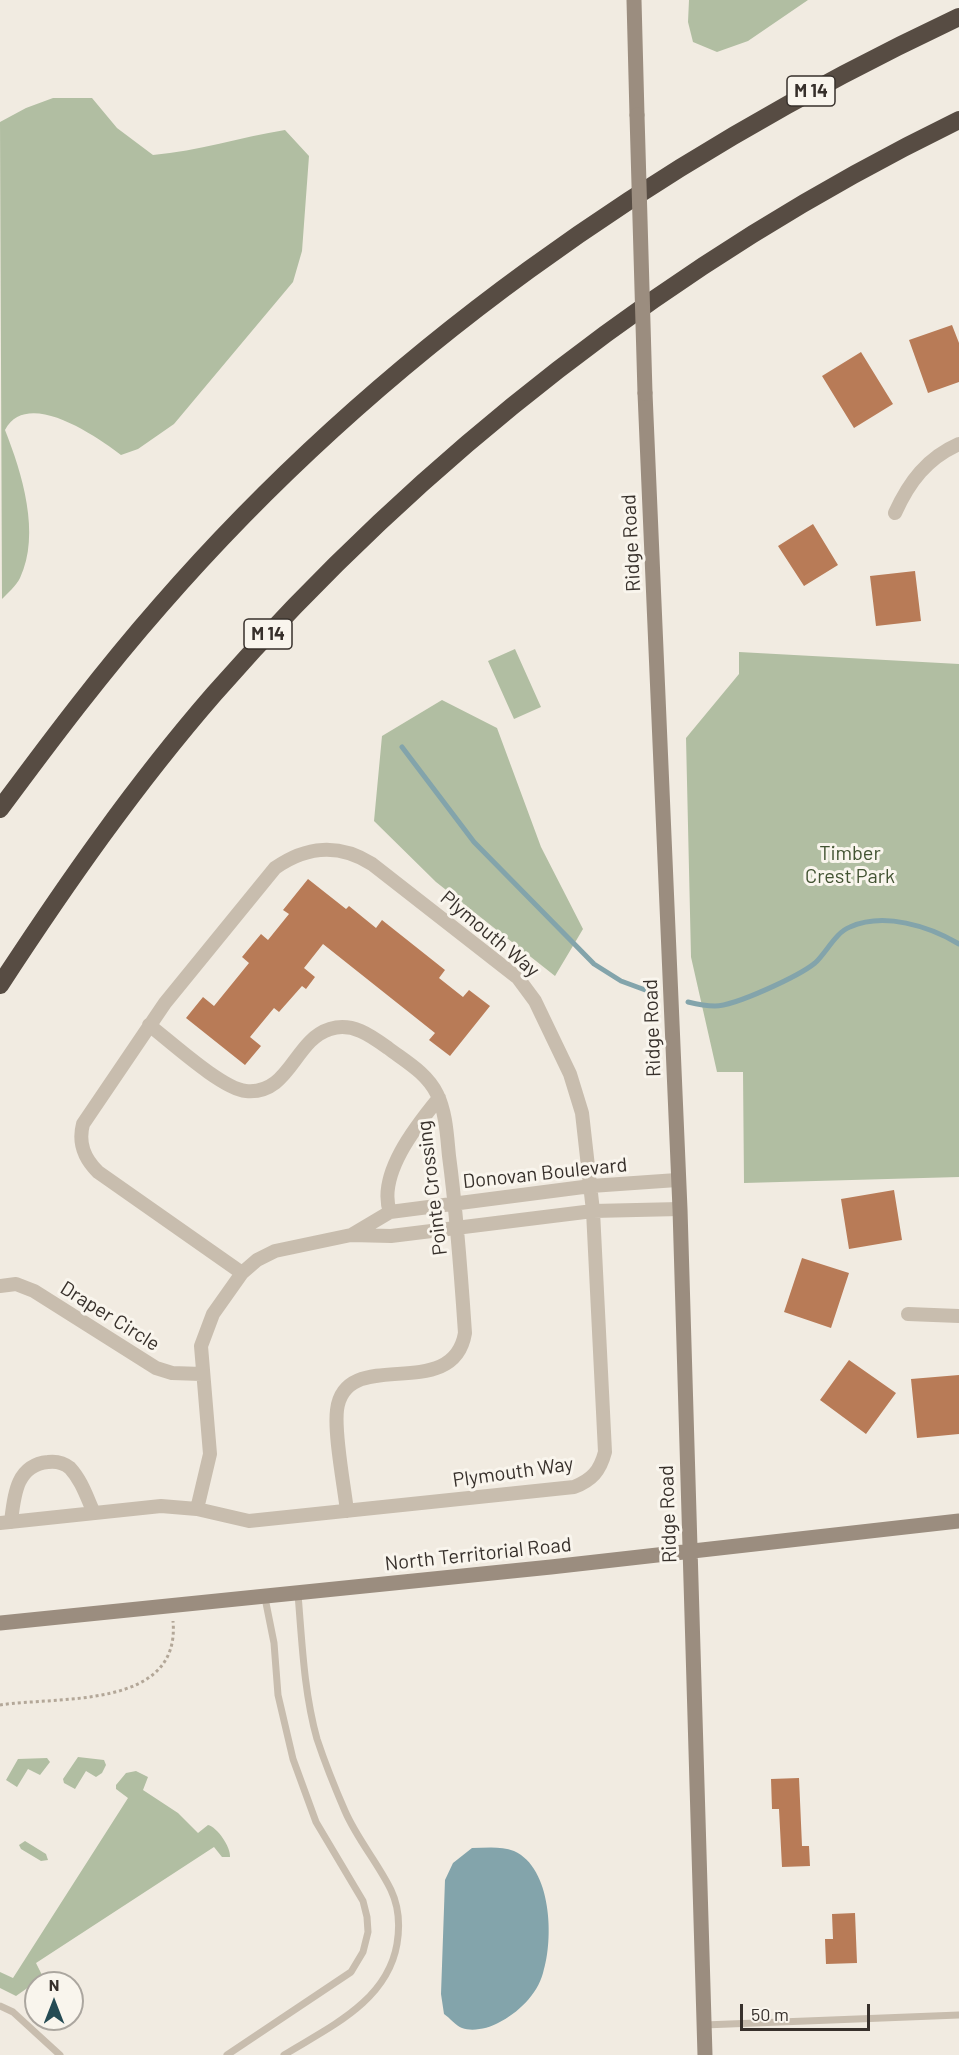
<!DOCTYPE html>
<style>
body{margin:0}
#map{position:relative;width:959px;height:2055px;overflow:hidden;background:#f1ebe1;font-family:Barlow,sans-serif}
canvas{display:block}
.north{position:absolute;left:24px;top:1971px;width:60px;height:60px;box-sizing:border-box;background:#f9f5ed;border:2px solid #aba69f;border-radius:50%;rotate:0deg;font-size:16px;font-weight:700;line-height:24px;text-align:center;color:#37302b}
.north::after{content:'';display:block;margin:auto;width:21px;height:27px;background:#254b54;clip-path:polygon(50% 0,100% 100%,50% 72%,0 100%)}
.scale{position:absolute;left:740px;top:2004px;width:130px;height:27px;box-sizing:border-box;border:3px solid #37302b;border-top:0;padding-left:8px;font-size:18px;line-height:21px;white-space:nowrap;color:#37302b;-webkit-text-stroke:4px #f9f5ed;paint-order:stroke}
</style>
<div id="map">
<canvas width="959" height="2055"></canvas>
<div class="north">N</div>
<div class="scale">50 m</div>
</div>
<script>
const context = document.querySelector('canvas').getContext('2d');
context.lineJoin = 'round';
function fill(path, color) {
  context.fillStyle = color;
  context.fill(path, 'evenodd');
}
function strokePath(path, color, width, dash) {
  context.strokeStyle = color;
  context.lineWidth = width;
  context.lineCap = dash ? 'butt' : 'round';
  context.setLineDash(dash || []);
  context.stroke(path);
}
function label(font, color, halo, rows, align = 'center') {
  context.font = font + ' Barlow,sans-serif';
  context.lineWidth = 6;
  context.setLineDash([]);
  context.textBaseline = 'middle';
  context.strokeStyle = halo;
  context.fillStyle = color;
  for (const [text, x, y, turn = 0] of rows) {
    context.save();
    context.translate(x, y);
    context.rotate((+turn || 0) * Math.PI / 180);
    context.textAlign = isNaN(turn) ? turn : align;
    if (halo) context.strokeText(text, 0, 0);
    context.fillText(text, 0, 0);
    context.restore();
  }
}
fill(new Path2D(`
 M689 0H808L748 41 717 52 693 42 688 22Z
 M53 98H92L117 128 153 155C198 151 241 137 285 130L309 156 302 251 293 282 174 424 138 449 121 455C96 436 27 388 5 430 22 473 41 534 20 578 16 586 8 593 2 599L0 122 26 108Z
 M515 649 541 707 514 719 488 661Z
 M739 652 959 664V1177L744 1183 743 1072H717L691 957 686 738 739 674Z
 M442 700 497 728 541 847 583 929 555 976 436 882 374 821 382 736Z
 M78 1757 104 1760 106 1765 102 1773 96 1777 86 1771 75 1789 64 1783 63 1779Z
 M47 1758 50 1762 40 1775 28 1769 17 1787 6 1780 18 1759Z
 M136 1771 148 1777 143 1790 178 1813 198 1833 208 1825C217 1827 231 1847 230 1857H222L214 1847 36 1963 43 1977 16 1996 0 1988V1972L13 1978 128 1798 116 1789V1785L126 1773Z
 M25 1841 46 1854 48 1860 41 1861 21 1849 19 1845Z`), '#b1bea2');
fill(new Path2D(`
 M472 1848C486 1848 501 1846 514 1851 552 1868 554 1939 543 1973 537 1995 518 2013 498 2023 489 2028 473 2032 462 2028 456 2026 450 2018 444 2014L441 1994 445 1880 453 1863Z`), '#83a4ab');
strokePath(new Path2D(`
 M402 747 474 842 594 964 621 981 648 991
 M688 1002C696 1004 706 1006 715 1006 735 1006 799 976 815 963 826 953 836 932 850 927 884 912 929 926 959 944`), '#83a4ab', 5);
fill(new Path2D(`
 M952 325 959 343V382L928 393 909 340Z
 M861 352 893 404 854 428 822 376Z
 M813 524 838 565 804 586 778 546Z
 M915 571 921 621 876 626 870 576Z
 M308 879 346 909 349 906 376 928 382 920 445 970 439 978 463 997 469 990 490 1006 450 1056 429 1040 435 1033 323 944 304 968 315 977 306 989 302 986 279 1012 274 1008 250 1037 261 1046 245 1065 186 1018 203 997 214 1006 249 963 242 957 261 934 268 940 289 914 283 910Z
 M894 1190 902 1240 849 1249 841 1199Z
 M802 1258 849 1273 831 1328 784 1312Z
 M849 1360 896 1393 866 1434 820 1400Z
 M959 1375V1434L917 1438 911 1379Z
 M799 1778 802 1846H809L810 1866 782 1867 779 1809H772L771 1779Z
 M855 1913 857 1963 826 1964 825 1939H833L832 1914Z`), '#b87b57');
strokePath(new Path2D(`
 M0 1705C58 1696 181 1710 173 1621`), '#b3a798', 3, [3, 3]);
strokePath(new Path2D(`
 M0 2006 13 2012 60 2055
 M704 2025 959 2015
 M227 2055 351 1972 363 1952 368 1932 367 1917 363 1901 316 1822 293 1759 278 1695 274 1643 265 1598
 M284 2055C329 2027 387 2002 397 1944 400 1926 399 1907 391 1890 378 1863 357 1839 345 1811 335 1788 325 1763 317 1739 304 1693 302 1642 298 1594`), '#c8bdae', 7);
strokePath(new Path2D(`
 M895 513C909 482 927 458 959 444
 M149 1025C170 1041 222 1089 246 1091 290 1095 294 1040 330 1029 352 1022 370 1035 388 1048 405 1061 427 1073 437 1094 446 1112 447 1136 449 1156 457 1215 461 1274 465 1333 453 1405 345 1344 337 1410 334 1434 344 1485 347 1511
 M390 1212C377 1175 416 1126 439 1098
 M353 1234 390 1212 591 1186 677 1180
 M0 1286 16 1284 34 1291 156 1368 172 1373 202 1374
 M908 1314 959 1316
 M197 1509 210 1454 201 1346 213 1314 242 1273 257 1260 275 1251 351 1235 391 1236 593 1211 680 1209
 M11 1522C14 1496 16 1465 48 1462 56 1461 64 1463 70 1468 82 1481 87 1498 94 1513
 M0 1523 161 1506 197 1509 249 1521 574 1487C592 1480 600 1471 605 1452L593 1211 582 1113 570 1074 535 1001 518 978 372 864C339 843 306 846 275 868L165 1003 83 1124C78 1143 84 1158 98 1172L242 1273`), '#c8bdae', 14);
strokePath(new Path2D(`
 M634 0 637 115
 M645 393 680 1209 705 2055
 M0 1623 551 1567 959 1521`), '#9b8d7f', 15);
strokePath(new Path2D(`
 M0 809C51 740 103 671 160 606 380 353 657 159 959 17
 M0 985C66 884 135 785 214 694 422 457 675 258 959 120`), '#574c43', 18);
strokePath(new Path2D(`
 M637 115 645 393`), '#9b8d7f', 15);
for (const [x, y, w] of [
 [811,91,48],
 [268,634,48]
]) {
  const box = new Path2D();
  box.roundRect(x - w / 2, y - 15, w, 30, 4.5);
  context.fillStyle = '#f9f5ed';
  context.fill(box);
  strokePath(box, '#37302b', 1.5);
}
label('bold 18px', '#37302b', null, [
 ["M 14",811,91],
 ["M 14",268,634]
]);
label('20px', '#37302b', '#f9f5ed', [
 ["Ridge Road",631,543,-93],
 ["Plymouth Way",490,934,40],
 ["Ridge Road",652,1028,-92],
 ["Donovan Boulevard",545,1173,-6],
 ["Pointe Crossing",432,1188,-97],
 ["Draper Circle",110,1316,32],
 ["Plymouth Way",513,1472,-8],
 ["Ridge Road",668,1514,-92],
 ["North Territorial Road",478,1554,-6]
]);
label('20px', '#425332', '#f9f5ed', [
 ["Timber",850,853],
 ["Crest Park",850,876]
]);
</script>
